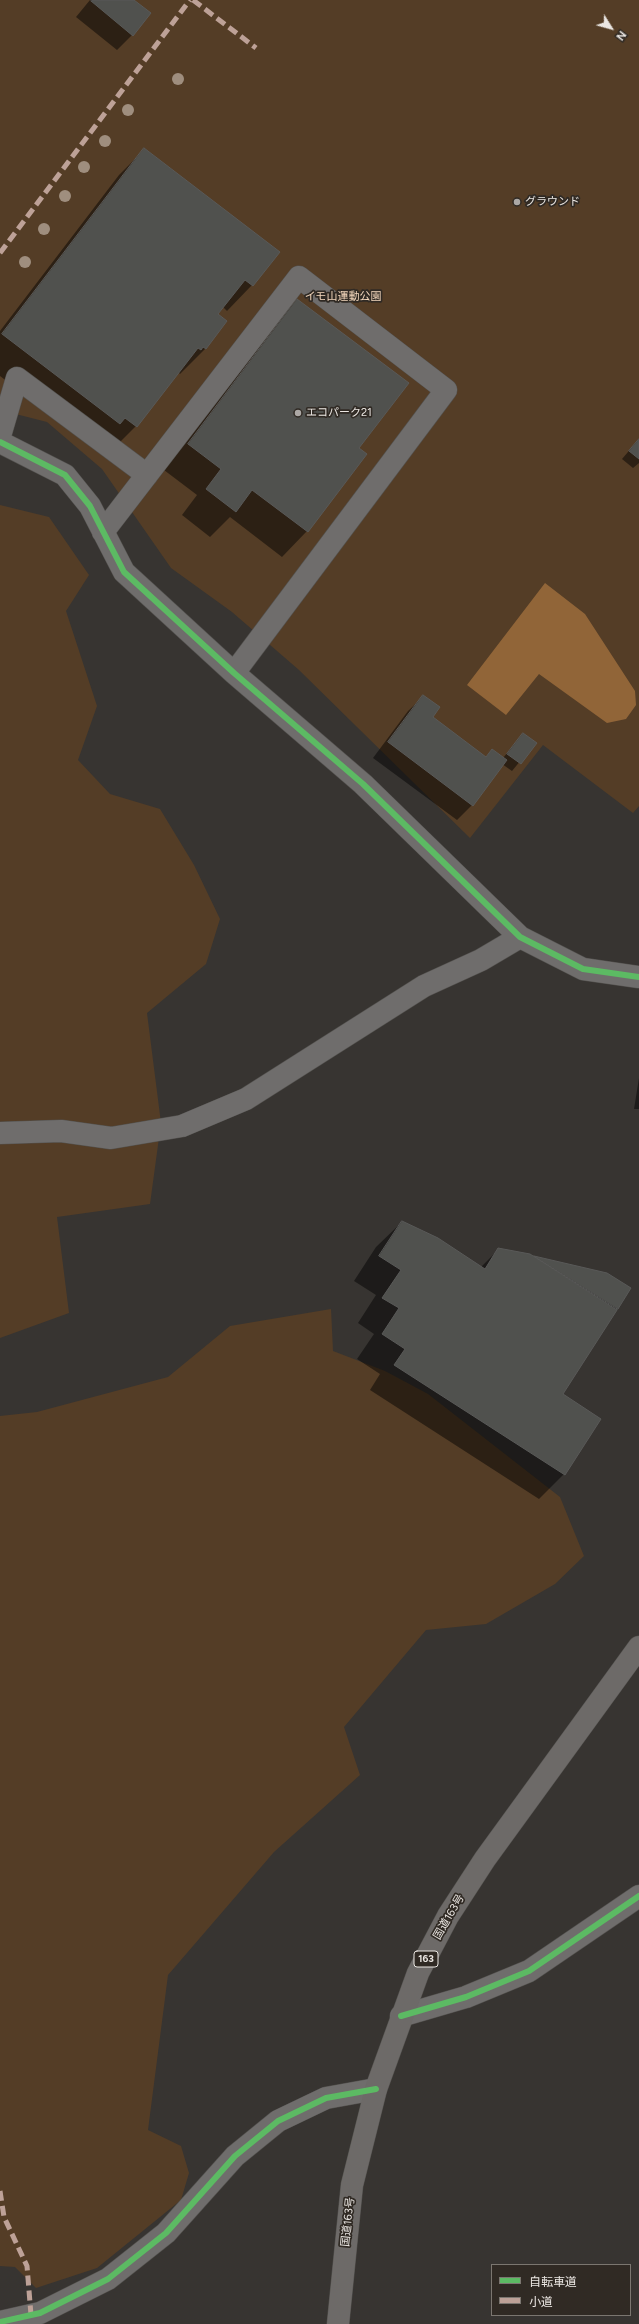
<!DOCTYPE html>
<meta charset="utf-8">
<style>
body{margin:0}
#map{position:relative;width:639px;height:2324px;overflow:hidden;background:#373431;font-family:Figtree,"Noto Sans JP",sans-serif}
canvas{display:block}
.legend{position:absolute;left:491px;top:2264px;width:140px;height:52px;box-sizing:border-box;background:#302a24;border:1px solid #7b7670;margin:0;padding:5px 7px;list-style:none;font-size:12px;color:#ebe7e3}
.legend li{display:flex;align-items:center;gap:8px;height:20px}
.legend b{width:20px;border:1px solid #7b7670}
.north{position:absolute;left:591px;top:8px;width:40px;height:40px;-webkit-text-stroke:3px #302a24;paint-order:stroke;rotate:127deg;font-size:11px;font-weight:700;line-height:16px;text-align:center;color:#ebe7e3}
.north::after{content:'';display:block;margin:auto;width:14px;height:18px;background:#ebe7e3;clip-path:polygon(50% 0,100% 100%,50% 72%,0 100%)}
</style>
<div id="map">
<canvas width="639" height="2324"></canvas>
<ul class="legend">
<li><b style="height:5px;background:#5cba63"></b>自転車道</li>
<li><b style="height:5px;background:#bda197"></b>小道</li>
</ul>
<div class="north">N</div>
</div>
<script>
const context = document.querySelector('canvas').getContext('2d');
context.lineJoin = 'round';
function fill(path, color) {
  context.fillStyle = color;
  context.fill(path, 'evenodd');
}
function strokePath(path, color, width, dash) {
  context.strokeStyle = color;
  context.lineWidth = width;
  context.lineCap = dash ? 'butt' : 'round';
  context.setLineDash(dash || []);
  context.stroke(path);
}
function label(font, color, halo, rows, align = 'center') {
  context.font = font + ' Figtree,"Noto Sans JP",sans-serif';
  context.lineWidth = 3.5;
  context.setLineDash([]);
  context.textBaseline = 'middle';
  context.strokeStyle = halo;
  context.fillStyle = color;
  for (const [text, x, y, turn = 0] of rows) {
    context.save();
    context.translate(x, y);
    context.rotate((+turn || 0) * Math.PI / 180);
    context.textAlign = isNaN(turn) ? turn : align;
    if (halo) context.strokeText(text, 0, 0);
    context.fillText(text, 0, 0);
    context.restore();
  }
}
fill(new Path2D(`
 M0 0H639V806L633 813 543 745 470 838 299 670 232 612 171 568 102 469 47 422 0 410Z
 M0 505 49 517 89 575 66 611 97 706 78 760 110 794 160 809 194 865 220 919 206 964 147 1013 161 1123 150 1204 57 1217 69 1313 0 1338Z
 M331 1309 333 1351 385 1371 428 1394 560 1497 584 1556 555 1584 486 1624 426 1630 344 1727 360 1775 274 1852 168 1975 148 2130 181 2146 189 2173 181 2200 97 2268 36 2288 15 2267 0 2266V1416L37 1412 168 1377 230 1326Z`), '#543d26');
fill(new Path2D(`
 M545 583 585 614 635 691 636 705 626 719 607 723 539 674 506 715 467 685Z`), '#916538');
fill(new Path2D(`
 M90 0H133L132 35 117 50 76 17Z
 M145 149 278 252 252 285 227 311 223 307 217 315 226 321 205 349 180 374 178 372 136 426 111 451 95 448 0 376V331L119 175Z
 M297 300 357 448 307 531 282 557 230 517 210 537 182 515 197 495 164 470 272 326Z
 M639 439V463L633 468 622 459Z
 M424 696 432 717 485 758 493 750 503 758 523 734 535 743 512 771 502 764 472 805 457 820 373 758 408 711Z
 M639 1078V1109H634Z
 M402 1222 481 1267 499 1249 536 1257 617 1308 561 1394 600 1419 564 1474 539 1499 370 1390 380 1374 357 1359 374 1334 358 1323 376 1295 354 1281 376 1247Z`), '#0007');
const building = new Path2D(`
 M92 0H134L151 13 133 36 91 1Z
 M144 148 280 252 253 286 245 280 218 314 227 321 206 349 203 347 201 350 198 348 137 427 125 418 120 424 2 334Z
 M297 299 409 383 359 448 367 454 308 532 252 490 236 512 206 489 221 469 188 444Z
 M639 439V459L629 451Z
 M423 695 440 707 433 717 486 757 492 749 507 760 473 806 388 742Z
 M523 733 537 743 521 764 507 754Z
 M402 1221 438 1238 485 1269 498 1248 530 1254 617 1310 563 1394 601 1419 565 1475 394 1365 405 1349 382 1334 399 1308 382 1298 401 1270 379 1256Z
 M534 1256 607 1273 631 1288 618 1309Z`);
fill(building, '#50514e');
strokePath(building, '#595958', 1);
const minor = new Path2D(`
 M0 436 17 378 147 475
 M0 442 65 475 90 506 124 572 234 673 363 784 520 937 583 969 639 977
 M103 532 299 277 446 390 234 673
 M0 1133 61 1131 111 1138 182 1126 246 1099 424 986 481 960 520 937
 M401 2016 466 1997 529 1971 639 1896
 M0 2322 40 2313 108 2279 166 2233 235 2156 278 2121 326 2098 376 2089`);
const highway = new Path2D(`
 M338 2324 352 2185 376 2089 418 1973 448 1916 485 1859 639 1647`);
strokePath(minor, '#53514e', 23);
strokePath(highway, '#53514e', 23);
strokePath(minor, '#6f6d6c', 22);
strokePath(highway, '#6d6a68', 22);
strokePath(new Path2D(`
 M193 0 256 48
 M0 253 190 0
 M0 2191 4 2217 27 2266 31 2315`), '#bda197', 5, [10, 5]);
strokePath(new Path2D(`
 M0 442 65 475 90 506 124 572 234 673 363 784 520 937 583 969 639 977
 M401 2016 466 1997 529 1971 639 1896
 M0 2322 40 2313 108 2279 166 2233 235 2156 278 2121 326 2098 376 2089`), '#5cba63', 6);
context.fillStyle = '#9f8e7e';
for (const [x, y] of [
 [178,79],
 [128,110],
 [105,141],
 [84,167],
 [65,196],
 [44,229],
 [25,262]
]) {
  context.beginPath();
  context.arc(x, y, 6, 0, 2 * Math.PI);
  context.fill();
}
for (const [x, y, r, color] of [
 [517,202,4,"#aca8a5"],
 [298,413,4,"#aca8a5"]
]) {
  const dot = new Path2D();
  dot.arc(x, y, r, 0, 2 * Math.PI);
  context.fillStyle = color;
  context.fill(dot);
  strokePath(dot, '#302a24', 1.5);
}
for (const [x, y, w] of [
 [426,1959,24]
]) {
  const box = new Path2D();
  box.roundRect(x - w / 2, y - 8, w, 16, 3);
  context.fillStyle = '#302a24';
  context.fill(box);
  strokePath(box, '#ebe7e3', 1);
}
label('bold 10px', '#ebe7e3', null, [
 ["163",426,1959]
]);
label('11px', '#ebe7e3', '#302a24', [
 ["グラウンド",525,202],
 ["エコパーク21",306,413]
], 'left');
label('11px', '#f4d8bd', '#302a24', [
 ["イモ山運動公園",343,297]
]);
label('11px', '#ebe7e3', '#302a24', [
 ["国道163号",449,1917,-60],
 ["国道163号",348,2222,-84]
]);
</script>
